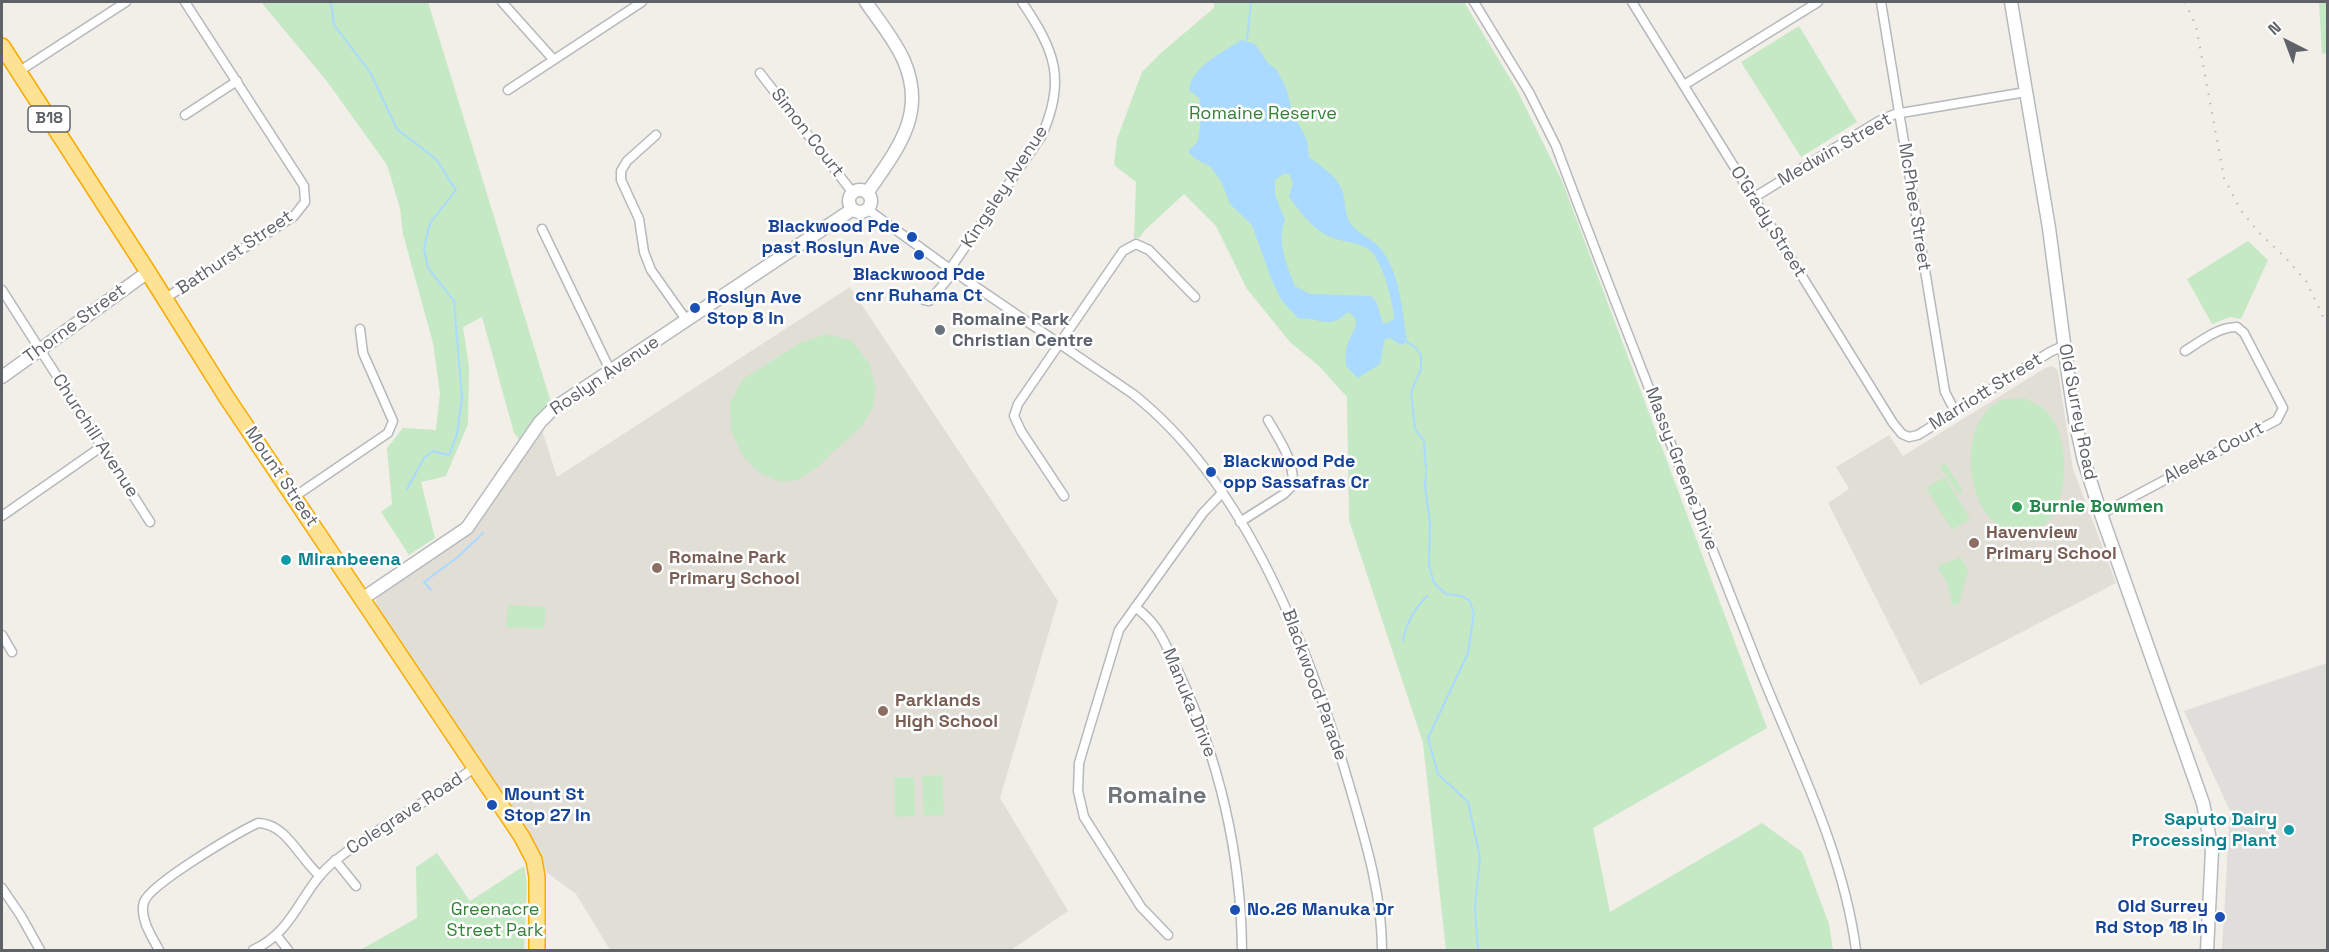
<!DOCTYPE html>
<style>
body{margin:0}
#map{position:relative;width:2329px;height:952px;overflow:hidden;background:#f1efe8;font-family:"Space Grotesk",sans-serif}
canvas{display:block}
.frame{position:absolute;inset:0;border:3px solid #5f6368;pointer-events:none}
.north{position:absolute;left:2257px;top:12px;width:60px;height:60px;-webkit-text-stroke:4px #fff;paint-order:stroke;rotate:318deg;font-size:16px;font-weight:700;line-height:24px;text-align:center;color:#5f6368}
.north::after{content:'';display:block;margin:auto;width:21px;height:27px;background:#5f6368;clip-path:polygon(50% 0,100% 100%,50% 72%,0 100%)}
</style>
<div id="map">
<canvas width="2329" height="952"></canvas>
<div class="frame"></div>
<div class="north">N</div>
</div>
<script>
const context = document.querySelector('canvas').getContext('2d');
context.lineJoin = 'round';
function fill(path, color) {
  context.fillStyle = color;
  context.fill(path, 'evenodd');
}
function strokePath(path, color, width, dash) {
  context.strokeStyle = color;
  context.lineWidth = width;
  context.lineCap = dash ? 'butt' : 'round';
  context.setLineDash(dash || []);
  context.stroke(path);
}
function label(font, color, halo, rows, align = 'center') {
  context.font = font + ' "Space Grotesk",sans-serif';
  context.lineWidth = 5;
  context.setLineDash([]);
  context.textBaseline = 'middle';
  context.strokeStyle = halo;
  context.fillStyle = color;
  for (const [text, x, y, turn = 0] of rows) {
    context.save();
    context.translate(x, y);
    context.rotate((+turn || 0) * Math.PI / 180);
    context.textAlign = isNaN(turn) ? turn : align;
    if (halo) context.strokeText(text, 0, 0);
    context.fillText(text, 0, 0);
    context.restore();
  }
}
fill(new Path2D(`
 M2327 663V950H2222L2230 811 2184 711Z`), '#e0deda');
fill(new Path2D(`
 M850 287 1058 601 1000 798 1068 911 1011 950H610L576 894 546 872 538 851 377 606 376 600 378 596 470 532 541 427 557 477Z
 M2053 366 2058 371 2073 469 2116 583 1920 685 1828 503 1849 489 1836 467 1889 435 1903 456 2047 367Z`), '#e1ded6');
fill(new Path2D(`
 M261 2H428L553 409 524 445 514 433 482 317 463 327 469 367 468 424 446 476 421 482 435 538 409 555 381 512 392 504 387 448 403 428 436 430 440 393 433 343 403 234 400 208 387 165 326 80Z
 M1214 2H1464L1517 90 1562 181 1767 728 1593 828 1610 912 1762 823 1802 852 1829 924 1833 950H1446L1423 743 1349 520 1347 397 1319 366 1290 342 1247 289 1216 226 1184 194 1145 230 1140 237 1134 239 1136 182 1114 165 1117 139 1142 72 1162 52 1214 8Z
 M2319 2H2327V53L2322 54Z
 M1799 26 1857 122 1801 157 1741 62Z
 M2248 241 2268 260 2241 319 2230 317 2212 324 2187 279Z
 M826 334 852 341 869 363 876 387 873 408 863 425 816 468 798 480 781 482 759 473 743 456 731 431 730 403 743 379 800 343Z
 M2025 398C2031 402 2040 405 2045 410 2070 434 2070 494 2048 521 2042 528 2030 533 2020 533 1964 530 1953 420 2002 400 2008 398 2018 399 2025 398Z
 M1945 463 1963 491 1958 494 1940 466Z
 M1945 477 1970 519 1952 530 1926 488Z
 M1960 557 1968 570 1959 604 1952 605 1947 582 1937 567Z
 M508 605 546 607 544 626 542 629 506 627Z
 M942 775 944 815 924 816 922 776Z
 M894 777H914L915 816 895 817Z
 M437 853 470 901 524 866 527 883 524 950H360L417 918 416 867Z`), '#c5e8c5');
fill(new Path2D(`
 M1241 40 1255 44 1268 63 1277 70 1287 90 1292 112 1307 140 1309 157C1320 166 1340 178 1343 193 1346 203 1344 215 1351 224 1357 233 1371 238 1379 247 1401 272 1402 312 1407 342L1401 345 1390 338 1385 339 1380 364 1358 378 1346 366C1346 360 1345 352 1347 346 1350 333 1365 322 1348 312 1328 331 1322 317 1299 319L1282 301 1272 281 1252 225 1230 204 1222 183 1211 167 1196 159 1188 152 1198 141 1202 112 1199 98 1189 90C1192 66 1222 53 1241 40ZM1283 174H1289L1293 183 1289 196C1299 212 1317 234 1336 239 1348 243 1359 242 1370 250 1382 260 1394 304 1394 319L1387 323H1383L1376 301 1371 296 1310 294 1295 286C1287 266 1276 241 1285 220L1275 195V180Z`), '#aadaff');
strokePath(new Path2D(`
 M331 2 334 25 370 72 397 129 436 159 456 190 430 223 424 249 428 268 454 301 462 398 457 434 449 455 433 451 424 458 407 489
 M1247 40 1251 2
 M1407 342 1415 347 1421 355V369L1411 392 1415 429 1424 441 1426 469
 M1426 472 1425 486 1430 523 1429 565 1434 583 1446 594 1461 596 1469 600 1474 613 1468 653 1428 738 1438 774 1468 802 1480 858 1475 907 1478 950
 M431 590 424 582 458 557 483 533
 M1403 641C1406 624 1415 608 1427 596`), '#aadaff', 2);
const street = new Path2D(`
 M502 2 553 59
 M1474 2 1529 92 1556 146C1621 320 1690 492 1758 665 1795 758 1843 850 1856 950
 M1632 2 1893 423 1902 434 1909 437 1918 435 2050 352 2063 346
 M1881 2 1945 392 1955 411
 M18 72 126 2
 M760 73 853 193
 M1684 85 1818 2
 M508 90 642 2
 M185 115 237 81
 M656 135 627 161 621 171V180L639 219 644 252 651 270 687 321
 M1753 198 1879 121 1895 114 2026 92
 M867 209 950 269 1133 394C1248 485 1311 653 1351 791 1366 843 1382 895 1382 950
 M542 229 610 370
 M950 269 1041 137C1067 80 1055 51 1022 2
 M2 290 150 522
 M164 299 294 216 305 202 304 186 185 2
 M924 300 929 301 954 272
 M1064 496 1021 431 1014 416 1018 404 1123 251 1136 244 1149 250 1195 297
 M294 497 388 433 393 421 363 353 360 329
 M2101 514 2277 420 2283 408 2244 333 2237 327C2218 327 2201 341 2185 351
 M2 516 101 447
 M1240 522 1284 494 1293 485C1294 460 1280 441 1268 420
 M1135 607C1160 625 1165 644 1178 671 1219 759 1241 853 1242 950
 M2 635 12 652
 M335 860 356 886
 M2 888 21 916 40 950
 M1168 935 1141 907 1084 817 1078 791 1079 763 1119 630 1203 513 1221 494
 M277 936 288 950
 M159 950C152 937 139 918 144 902 150 884 237 833 258 823 287 824 298 857 320 876
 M253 950C297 930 300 888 336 860 380 825 431 801 475 767`);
const secondary = new Path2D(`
 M866 2C878 20 895 40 904 61 927 114 897 150 867 193
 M2011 2 2049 228 2068 374 2076 425 2084 461 2101 514 2203 803 2212 851 2207 950
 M849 201a11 11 0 1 1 22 0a11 11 0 1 1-22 0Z
 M2 377 148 272
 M362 599 467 528 540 422 553 409 853 209`);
const highway = new Path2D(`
 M2 46 148 272 227 398 522 837 534 860 537 877V950`);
strokePath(street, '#b5b8bc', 11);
strokePath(secondary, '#b6babf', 15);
strokePath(highway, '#f9ab00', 18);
strokePath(street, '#fff', 8);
strokePath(secondary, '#fff', 12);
strokePath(highway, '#fde293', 15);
strokePath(new Path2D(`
 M2185 2 2196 26 2224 178 2240 209 2258 232 2284 256 2306 281 2328 327`), '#b6b7b8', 2, [1.5, 8]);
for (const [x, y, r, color] of [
 [912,237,6,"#1a4fb4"],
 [919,255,6,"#1a4fb4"],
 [695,308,6,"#1a4fb4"],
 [940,330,6,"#6b7280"],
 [1211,472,6,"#1a4fb4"],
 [2017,507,6,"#2e9e5b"],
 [1974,543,6,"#8d6e63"],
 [286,560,6,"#0f9aa8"],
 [657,568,6,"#8d6e63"],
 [883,711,6,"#8d6e63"],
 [492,805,6,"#1a4fb4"],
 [2289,830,6,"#0f9aa8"],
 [1235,910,6,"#1a4fb4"],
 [2220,917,6,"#1a4fb4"]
]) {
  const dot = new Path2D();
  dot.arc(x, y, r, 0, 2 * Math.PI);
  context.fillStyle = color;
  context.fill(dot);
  strokePath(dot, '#fff', 2);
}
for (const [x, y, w] of [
 [49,119,42]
]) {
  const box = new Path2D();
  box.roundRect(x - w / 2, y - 13, w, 26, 4.5);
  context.fillStyle = '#fff';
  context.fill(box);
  strokePath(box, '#5f6368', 1.5);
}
label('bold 16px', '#5f6368', null, [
 ["B18",49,119]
]);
label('18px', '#348238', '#fff', [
 ["Romaine Reserve",1263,114],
 ["Greenacre",495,910],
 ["Street Park",495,931]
]);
label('18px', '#5f6368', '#fff', [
 ["Simon Court",807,133,52],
 ["Medwin Street",1835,150,-30],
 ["Kingsley Avenue",1005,187,-57],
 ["McPhee Street",1914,207,81],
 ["O'Grady Street",1768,222,58],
 ["Bathurst Street",235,253,-34],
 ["Thorne Street",75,324,-36],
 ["Roslyn Avenue",605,376,-34],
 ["Marriott Street",1986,392,-32],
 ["Old Surrey Road",2077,412,79],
 ["Churchill Avenue",95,436,57],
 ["Aleeka Court",2214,453,-28],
 ["Massy-Greene Drive",1681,469,69],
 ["Mount Street",281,477,56],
 ["Blackwood Parade",1314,685,70],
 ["Manuka Drive",1189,703,68],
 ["Colegrave Road",405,814,-33]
]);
label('bold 18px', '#164399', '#fff', [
 ["Blackwood Pde",900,227,"right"],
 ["past Roslyn Ave",900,248,"right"],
 ["Blackwood Pde",919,275,"center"],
 ["cnr Ruhama Ct",919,296,"center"],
 ["Roslyn Ave",707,298],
 ["Stop 8 In",707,319],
 ["Blackwood Pde",1223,462],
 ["opp Sassafras Cr",1223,483],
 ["Mount St",504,795],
 ["Stop 27 In",504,816],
 ["Old Surrey",2208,907,"right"],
 ["Rd Stop 18 In",2208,928,"right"],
 ["No.26 Manuka Dr",1247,910]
], 'left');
label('bold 18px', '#5b616d', '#fff', [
 ["Romaine Park",952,320],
 ["Christian Centre",952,341]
], 'left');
label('bold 18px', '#27864d', '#fff', [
 ["Burnie Bowmen",2029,507]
], 'left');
label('bold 18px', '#785e54', '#fff', [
 ["Havenview",1986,533],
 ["Primary School",1986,554],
 ["Romaine Park",669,558],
 ["Primary School",669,579],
 ["Parklands",895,701],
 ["High School",895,722]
], 'left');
label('bold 18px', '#0d838f', '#fff', [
 ["Miranbeena",298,560],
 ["Saputo Dairy",2277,820,"right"],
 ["Processing Plant",2277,841,"right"]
], 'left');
label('bold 24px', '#70757a', '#fff', [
 ["Romaine",1157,796]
]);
</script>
